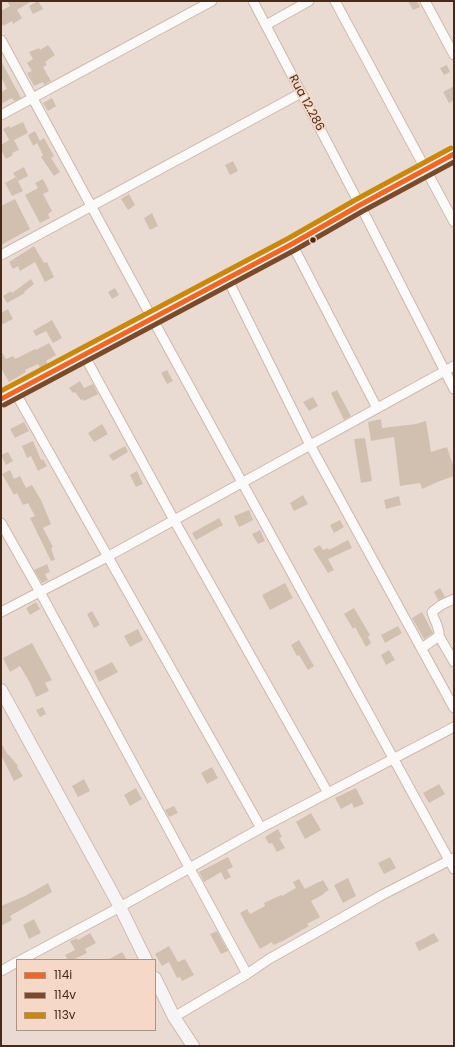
<!DOCTYPE html>
<style>
body{margin:0}
#map{position:relative;width:455px;height:1047px;overflow:hidden;background:#eadbd2;font-family:Poppins,sans-serif}
canvas{display:block}
.frame{position:absolute;inset:0;border:2px solid #472b1a;pointer-events:none}
.legend{position:absolute;left:16px;top:959px;width:140px;height:72px;box-sizing:border-box;background:#f5d8c7;border:1px solid #af9382;margin:0;padding:5px 7px;list-style:none;font-size:12px;color:#472b1a}
.legend li{display:flex;align-items:center;gap:8px;height:20px}
.legend b{width:20px;border:1px solid #af9382}
</style>
<div id="map">
<canvas width="455" height="1047"></canvas>
<div class="frame"></div>
<ul class="legend">
<li><b style="height:5px;background:#f26522"></b>114i</li>
<li><b style="height:5px;background:#7a4b2a"></b>114v</li>
<li><b style="height:5px;background:#cb8706"></b>113v</li>
</ul>
</div>
<script>
const context = document.querySelector('canvas').getContext('2d');
context.lineJoin = 'round';
function fill(path, color) {
  context.fillStyle = color;
  context.fill(path, 'evenodd');
}
function strokePath(path, color, width, dash) {
  context.strokeStyle = color;
  context.lineWidth = width;
  context.lineCap = dash ? 'butt' : 'round';
  context.setLineDash(dash || []);
  context.stroke(path);
}
function label(font, color, halo, rows, align = 'center') {
  context.font = font + ' Poppins,sans-serif';
  context.lineWidth = 3.5;
  context.setLineDash([]);
  context.textBaseline = 'middle';
  context.strokeStyle = halo;
  context.fillStyle = color;
  for (const [text, x, y, turn = 0] of rows) {
    context.save();
    context.translate(x, y);
    context.rotate((+turn || 0) * Math.PI / 180);
    context.textAlign = isNaN(turn) ? turn : align;
    if (halo) context.strokeText(text, 0, 0);
    context.fillText(text, 0, 0);
    context.restore();
  }
}
fill(new Path2D(`
 M7 1H32L17 10 22 18 13 24 12 21 3 26 1 22V11L10 6Z
 M38 1 43 9 33 14 29 6Z
 M408 1H417L420 7 413 10Z
 M48 45 55 55 45 62 47 65 43 67 51 81 44 85 43 82 34 86 27 73 32 71 27 63 33 59 29 52 39 48 40 50Z
 M1 61 21 98 14 101 12 98 1 104V92L7 89 1 77Z
 M447 65 450 72 444 75 440 68Z
 M454 86V100L449 103 443 92Z
 M52 98 56 106 48 111 43 103Z
 M23 122 28 133 14 140 19 150 12 153 13 155 6 159 1 150V145L9 140 3 129 9 126 10 128Z
 M35 131 40 141 44 138 54 156 51 158 60 172 54 176 41 157 43 155 37 143 33 146 28 135Z
 M233 161 238 171 230 175 225 165Z
 M24 167 28 176 18 181 13 173Z
 M16 177 23 191 12 196 5 183Z
 M43 179 49 191 43 194 52 211 48 214 50 218 40 223 25 195 38 188 35 183Z
 M129 194 135 205 128 210 121 199Z
 M15 199 30 229 1 245V206Z
 M152 213 158 226 150 230 144 218Z
 M34 246 44 263 47 262 54 277 45 282 35 262 20 271 18 266 13 269 9 262Z
 M31 279 34 284 24 292 25 293 7 303 3 296 11 291 12 293Z
 M115 288 119 295 112 299 108 292Z
 M8 309 13 319 1 325V313Z
 M52 320 62 338 53 343 46 331 36 336 33 331Z
 M49 343 56 355 46 361 48 365 41 369 38 364 25 370 26 372 9 382 1 368V351L6 359 13 356 15 359 35 349 36 350Z
 M167 370 173 381 167 384 161 373Z
 M80 381 84 388 93 384 98 394 84 401 83 399 81 400 75 392 73 393 69 388Z
 M337 390 351 416 344 420 331 393Z
 M313 397 318 406 309 411 303 402Z
 M381 419 382 428 416 424 426 421 431 452 447 447 454 468V476L440 481 422 489 420 483 400 486 394 437 371 441 368 422Z
 M24 422 29 431 15 438 10 429Z
 M102 424 108 434 94 442 88 433Z
 M365 438 372 481 361 483 354 439Z
 M33 441 41 460 43 459 47 466 38 471 31 456 27 458 22 446Z
 M125 446 128 452 113 461 109 455Z
 M8 452 13 461 6 465 1 455Z
 M10 470 14 479 20 476 26 488 32 485 41 500 51 524 43 528 53 547 51 548 55 560 51 561 30 518 35 516 28 503 23 505 17 493 14 495 2 474Z
 M137 471 143 484 136 487 130 475Z
 M303 495 308 504 294 511 290 503Z
 M399 496 401 505 386 509 384 500Z
 M249 510 253 520 239 527 234 516Z
 M219 518 223 525 196 540 192 533Z
 M340 520 344 527 334 533 330 525Z
 M260 530 265 541 258 544 252 534Z
 M348 540 352 548 328 559 334 570 328 573 313 549 320 545 323 550 328 548 329 550Z
 M47 564 50 572 45 574 48 580 42 583 34 570Z
 M285 583 293 598 270 610 262 595Z
 M440 588 445 597 438 600 434 592Z
 M36 602 40 609 30 615 26 608Z
 M354 608 370 635 368 637 371 643 366 647 355 627 353 629 344 614Z
 M92 611 100 625 94 628 87 614Z
 M422 612 433 633 424 639 412 618Z
 M398 626 402 633 385 643 381 635Z
 M138 629 143 640 130 647 124 636Z
 M299 640 314 666 308 670 299 655 297 656 291 645Z
 M32 643 52 680 45 683 49 691 36 697 30 683 20 666 10 672 3 658Z
 M389 650 395 660 386 665 381 655Z
 M112 662 118 672 99 682 94 671Z
 M43 707 46 714 40 717 36 710Z
 M1 743 8 755H9L18 766 17 767 23 776 14 781 1 755Z
 M212 767 218 778 207 784 201 773Z
 M84 779 90 791 78 797 72 786Z
 M439 784 445 794 429 803 423 793Z
 M136 788 142 799 130 806 124 795Z
 M356 788 364 804 354 808 352 803 341 809 335 798Z
 M174 806 178 813 169 817 165 810Z
 M311 813 321 830 305 839 296 822Z
 M278 829 282 837 279 838 285 848 277 852 272 843 269 844 265 837Z
 M228 857 233 867 227 870 231 877 225 880 221 872 204 882 199 872Z
 M390 857 396 868 384 874 378 863Z
 M348 878 356 896 343 903 334 885Z
 M299 879 305 889 323 880 329 890 324 893V894L311 901 320 917 307 924 309 926 283 941 273 945 272 942 260 949 240 913 247 909 250 914 265 906 264 903 281 895 282 896 296 888 293 882Z
 M48 883 52 892 10 916 12 920 1 926V906L25 896Z
 M34 919 41 933 29 939 23 925Z
 M217 931 228 951 221 954 210 934Z
 M90 933 96 943 85 949 87 953 73 960H68L65 955 75 950 70 941 77 938 78 940Z
 M434 933 439 941 419 951 415 943Z
 M169 946 178 962 185 959 194 975 182 981 180 977 177 978 169 962 162 966 155 954Z
 M122 952 127 960H108Z`), '#d1c0b0');
const street = new Path2D(`
 M253 1 360 205 454 389
 M335 1 454 222
 M425 1 454 55
 M266 25 309 1
 M1 40 152 318 454 869
 M1 115 212 1
 M292 244 377 408
 M1 255 301 93
 M227 278 310 445 454 708
 M84 355 174 520 328 793
 M15 392 261 828
 M1 523 40 592 247 974
 M1 612 107 557 454 366
 M439 636 454 662
 M422 648 439 636C440 628 434 620 432 612L441 605 454 599
 M21 960 120 907 261 828 454 727
 M1 971 17 962
 M174 1017 247 974 269 959 324 928 382 895 454 858`);
const secondary = new Path2D(`
 M1 399 292 244 360 205 454 154
 M1 690 120 907 146 960
 M155 978 174 1017 193 1046`);
strokePath(street, '#ccb8ac', 11);
strokePath(secondary, '#ccb8ac', 14);
strokePath(street, '#fcfaf8', 9);
strokePath(secondary, '#f7f4f5', 12);
strokePath(new Path2D(`
 M1 399 292 244 360 205 454 154`), '#f26522', 5);
strokePath(new Path2D(`
 M4 405 295 250 363 211 454 162`), '#7a4b2a', 5);
strokePath(new Path2D(`
 M1 391 289 238 357 199 451 148`), '#cb8706', 5);
for (const [x, y, r, color] of [
 [313,240,3.5,"#472b1a"]
]) {
  const dot = new Path2D();
  dot.arc(x, y, r, 0, 2 * Math.PI);
  context.fillStyle = color;
  context.fill(dot);
  strokePath(dot, '#f5d8c7', 1.5);
}
label('12px', '#472b1a', '#f5d8c7', [
 ["Rua 12.286",306,103,62]
]);
</script>
